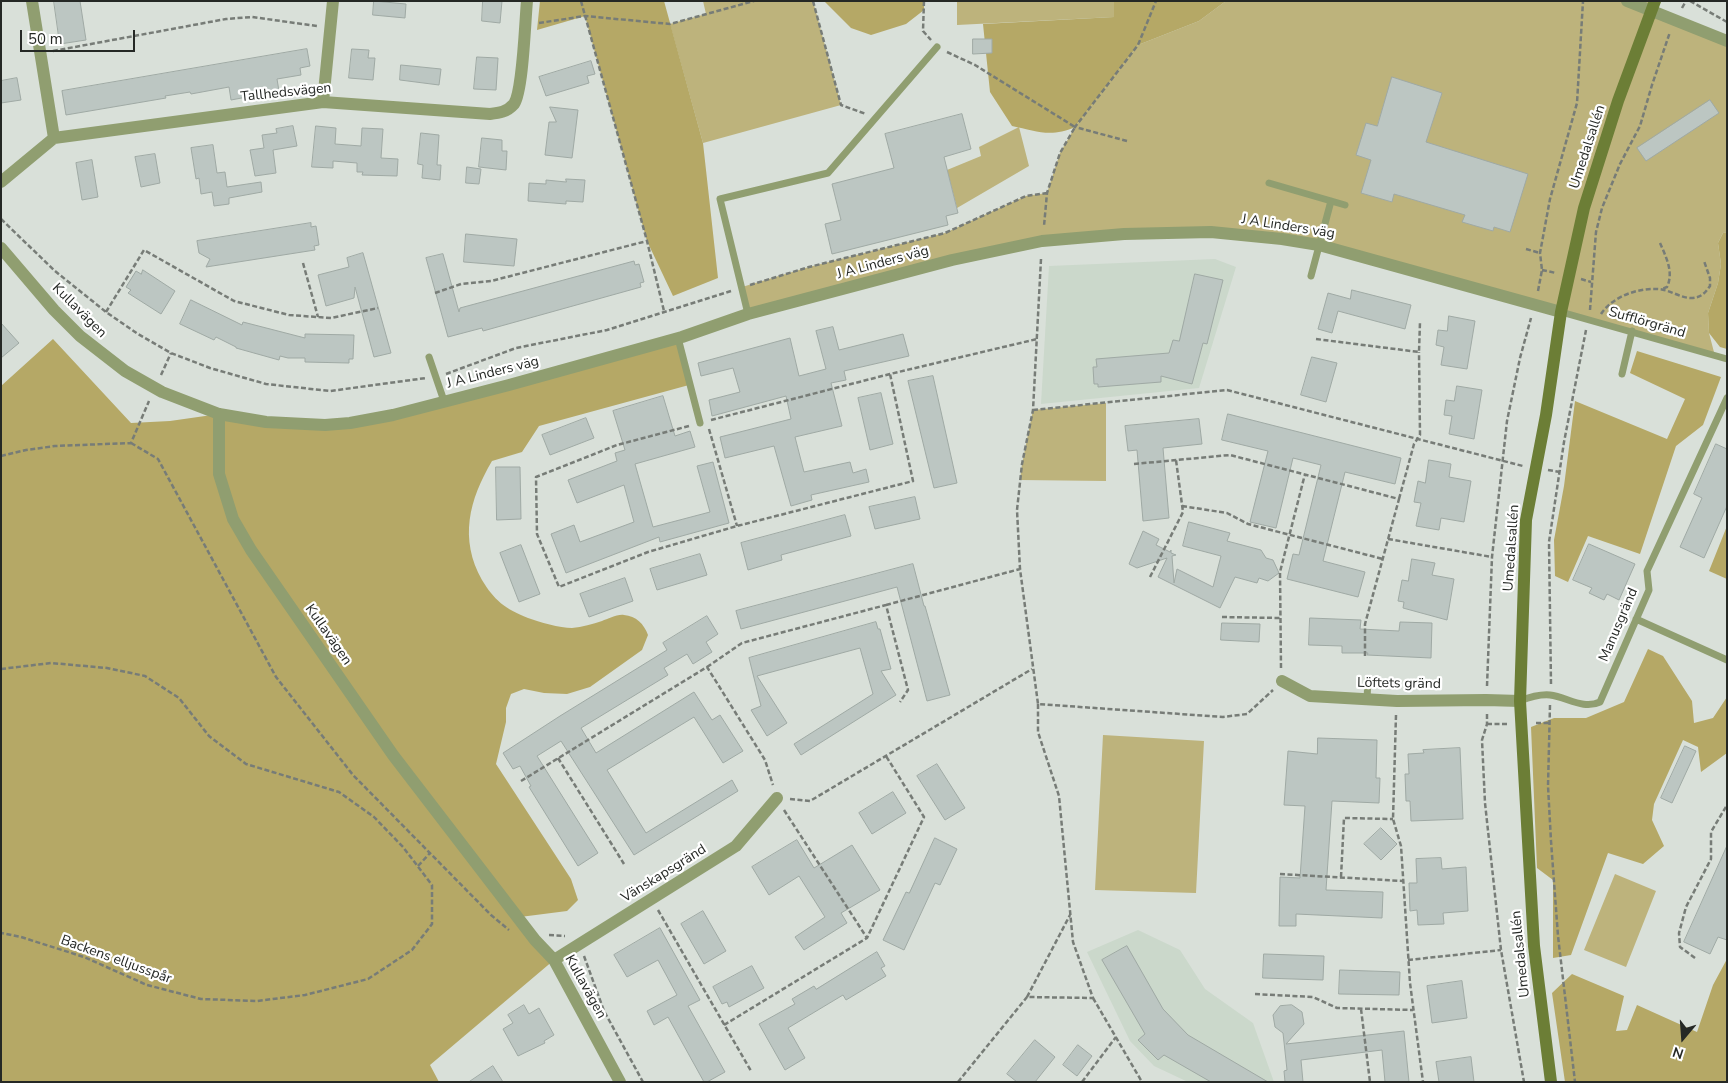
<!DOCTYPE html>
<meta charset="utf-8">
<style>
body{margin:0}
#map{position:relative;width:1728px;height:1083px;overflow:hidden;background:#d9e0d9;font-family:"Nunito Sans",sans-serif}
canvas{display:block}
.frame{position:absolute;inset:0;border:2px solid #252825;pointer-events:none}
.north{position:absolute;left:1658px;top:1013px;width:50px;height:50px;-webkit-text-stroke:4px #fff;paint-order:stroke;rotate:198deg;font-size:14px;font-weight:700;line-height:20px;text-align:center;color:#252825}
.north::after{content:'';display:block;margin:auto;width:18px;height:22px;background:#252825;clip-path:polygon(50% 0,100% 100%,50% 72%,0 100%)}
.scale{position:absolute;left:20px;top:30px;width:115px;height:22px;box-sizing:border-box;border:2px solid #252825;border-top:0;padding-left:6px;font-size:15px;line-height:18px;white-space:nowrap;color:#252825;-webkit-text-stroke:4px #fff;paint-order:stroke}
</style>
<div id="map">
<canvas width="1728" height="1083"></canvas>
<div class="frame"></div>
<div class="north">N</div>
<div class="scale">50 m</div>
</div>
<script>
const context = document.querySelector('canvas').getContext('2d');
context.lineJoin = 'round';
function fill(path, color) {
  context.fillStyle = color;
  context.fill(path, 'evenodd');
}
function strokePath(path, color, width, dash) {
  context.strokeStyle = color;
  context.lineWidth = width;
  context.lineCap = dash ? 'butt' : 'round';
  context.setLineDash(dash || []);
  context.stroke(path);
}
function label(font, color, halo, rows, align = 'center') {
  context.font = font + ' "Nunito Sans",sans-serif';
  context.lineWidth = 4.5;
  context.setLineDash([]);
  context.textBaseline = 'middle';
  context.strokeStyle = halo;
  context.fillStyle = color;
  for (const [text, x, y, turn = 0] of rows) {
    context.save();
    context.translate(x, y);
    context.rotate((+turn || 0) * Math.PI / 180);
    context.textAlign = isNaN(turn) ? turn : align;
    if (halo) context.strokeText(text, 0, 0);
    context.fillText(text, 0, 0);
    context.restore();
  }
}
fill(new Path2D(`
 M1215 259 1236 267 1199 388 1041 404 1049 266Z
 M1138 930 1180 950 1205 989 1253 1023 1274 1082H1188L1154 1066 1130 1041 1087 952Z`), '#cbd8cb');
fill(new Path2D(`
 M703 1H813L841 105 703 143 670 24 706 14Z
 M957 1H1114V17L957 25Z
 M1226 1H1655L1650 11 1727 41V232L1723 233 1718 243 1721 264 1718 283 1708 313 1709 333 1715 356 1363 256 1211 232 1042 241 748 314 742 287 809 267 945 233 1026 196 1047 193 1060 153 1075 127 1138 45 1199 21Z
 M1019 127 1029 166 957 208 947 170 981 156 979 147Z
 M1106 403V481L1020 480 1022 464 1033 410Z
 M1103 735 1204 741 1196 893 1095 890Z
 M1615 874 1656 891 1626 967 1584 950Z`), '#bdb37c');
fill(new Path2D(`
 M540 1H664L703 143 718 278 673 296 647 241 585 16 537 30Z
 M824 1H924V10L906 24 871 35 851 28Z
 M1114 1H1226L1199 21 1138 45 1075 127C1051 138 1036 131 1012 126L990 92 983 24 1114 17Z
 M1727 232V349L1720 347 1709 333 1708 313 1718 283 1721 264 1718 243 1723 233Z
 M678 338 689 385 539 426 522 452 492 461C469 500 459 539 482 580 494 600 505 609 528 618 539 622 560 628 572 628 582 627 593 624 602 621 608 619 617 614 624 615 636 616 644 624 648 635L642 650 590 687 567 694 544 693 524 689 511 694 506 708V722L496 764 571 879 578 900 567 911 520 917 554 960 430 1065 439 1082H1V386L53 339 131 423 170 421 219 414 350 423Z
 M1637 351 1721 377 1703 425 1676 446 1640 554 1588 536 1568 582 1555 576 1554 540 1564 486 1575 401 1667 439 1685 399 1630 373Z
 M1727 526V579L1709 571Z
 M1648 649 1663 656 1692 701 1694 723 1713 718 1727 697V753L1701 772 1698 747 1683 740 1654 804 1652 820 1664 846 1643 864 1608 853 1571 955 1553 958V880L1537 868 1531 727 1554 718H1586L1624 702Z
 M1727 959V1082H1565L1552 993 1572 974 1624 996 1616 1031 1627 1030 1637 1005 1697 1032 1713 985Z`), '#b5a866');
const building = new Path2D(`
 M54 1H80L86 40 60 44Z
 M374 1 406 4 405 18 373 15Z
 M483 1H502L500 23 482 21Z
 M973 39H992V53L973 54Z
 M307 49 310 66 300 68 301 75 277 79 279 91 231 100 229 87 191 94 190 92 165 96 166 98 66 115 62 91Z
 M352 49 369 50 368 58H375L373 80 349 78Z
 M477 57 498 58 496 90 474 89Z
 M591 61 595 74 587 76 589 83 546 96 539 77Z
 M401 65 441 69 439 85 400 80Z
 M1392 77 1442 93 1426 142 1528 174 1510 232 1494 227 1493 231 1462 222 1465 215 1394 194 1392 202 1361 193 1371 160 1356 155 1366 123 1377 126Z
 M17 78 21 100 1 103V81Z
 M1710 100 1719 113 1646 161 1637 148Z
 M550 107 578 110 572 158 545 155 549 122H556Z
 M962 114 971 149 944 157 958 213 946 216 948 225 832 254 825 224 841 220 832 184 894 168 885 134Z
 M293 126 297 146 273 150 276 173 255 176 250 150 264 148 262 135 277 133 276 129Z
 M316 126 336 128 335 144 361 146 362 128 383 129 381 158 398 159 397 176 362 175 363 172H357V163L333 161V168L312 167Z
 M421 133 439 135 437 165H441L440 180 422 178 423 165 418 164Z
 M482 138 502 140V151H507L506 170 479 167Z
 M213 145 217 173 225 172 227 187 261 182 262 192 229 198V204L214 206 212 192 201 194 199 178 196 179 191 148Z
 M155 154 160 183 141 187 135 157Z
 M92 160 98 197 82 200 76 163Z
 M467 167 481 169 479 184 466 183Z
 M566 179 585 180 583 202 566 201V204L528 201 529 183 546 184V180L566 182Z
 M311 223V227L316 226 319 245 314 246 315 250 206 267 210 259 199 253 197 241Z
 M466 234 517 239 514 266 464 262Z
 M363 253 391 353 374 357 355 287 354 298 326 306 318 275 349 267 347 258Z
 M443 254 459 312 460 308 634 261 635 265 639 264 644 282 640 283 641 287 483 331 482 328 448 337 426 258Z
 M143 270 175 291 161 314 128 293 131 290 126 287 136 271 141 274Z
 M1195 274 1223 280 1207 344 1203 343 1192 384 1161 376V382L1098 387V384H1094L1093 367H1097L1096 359 1169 353 1173 340 1179 341Z
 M1352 290 1411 305 1405 329 1338 311 1332 333 1318 329 1328 293 1350 299Z
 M191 300 242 325 243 322 305 338V334L354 335 353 359H349V363L305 362V358H288L280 356 279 360 236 348V347L216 337 214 340 180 324Z
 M1449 316 1475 321 1467 369 1441 365 1444 347 1436 345 1438 330 1447 331Z
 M1 323 19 343 1 358Z
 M833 327 839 350 903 334 909 356 844 371 846 380 831 383 842 426 795 437 804 472 850 462 853 473 866 469 869 482 811 495 812 500 791 506 774 446 725 458 720 437 791 419 786 396 712 416 709 400 740 392 733 368 701 376 698 363 790 338 799 376 826 369 816 331Z
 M1312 357 1337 363 1326 402 1301 395Z
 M933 376 957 483 934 488 908 381Z
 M1457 386 1482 390 1474 439 1449 434 1452 416 1444 415 1446 400 1454 401Z
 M881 393 893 444 870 450 858 398Z
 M663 396 675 436 690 431 695 447 635 464 653 527 710 512 697 466 713 462 729 523 660 542 659 537 566 573 551 534 574 525 580 542 634 522 624 485 577 503 568 480 617 461 615 453 625 450 613 411Z
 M1228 414 1401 458 1395 484 1345 472 1323 561 1365 572 1358 597 1287 579 1293 554 1299 555 1321 465 1293 458 1276 528 1250 522 1268 451 1222 440Z
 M586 418 594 438 550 455 542 435Z
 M1199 419 1202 444 1163 448 1169 518 1143 521 1137 450 1128 451 1125 426Z
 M1716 444 1727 449V506L1704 558 1680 547 1702 498 1694 494Z
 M1429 460 1451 464 1449 477 1471 481 1464 522 1441 518 1439 530 1416 526 1421 503 1414 502 1418 481 1425 483Z
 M496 467H520L521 519 497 520Z
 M915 497 920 519 875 529 869 507Z
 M845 515 851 536 781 555 782 560 748 570 741 543Z
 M1189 522 1230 533 1227 541 1261 550 1266 558 1273 560 1279 573 1268 581 1259 578 1257 583 1235 577 1220 608 1158 577 1167 558 1137 568 1129 564 1143 531 1159 539 1156 545 1170 552 1171 550V553L1176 555 1172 556 1174 583 1177 569 1213 587 1221 556 1183 546Z
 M1589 544 1635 564 1619 600 1607 594 1604 600 1589 593 1592 588 1573 580Z
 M521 545 540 594 519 602 500 553Z
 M700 554 707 575 657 590 650 569Z
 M1412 559 1435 563 1432 575 1454 579 1447 620 1403 608 1404 602 1398 601 1402 580 1408 581Z
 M913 564 924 606H925L950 695 927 701 897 587 741 629 736 611Z
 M625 578 633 601 589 617 580 594Z
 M707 616 718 634 706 642 712 652 693 664 687 654 664 668 668 675 581 728 596 753 694 692 712 720 720 715 743 751 723 763 694 717 607 770 646 833 732 780 738 791 634 855 561 741 537 756 598 853 578 866 529 787 531 786 520 766 513 769 503 753 560 716 667 650 663 643Z
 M1310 618 1361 620 1360 629 1399 631 1400 622 1432 623 1431 658 1367 655 1368 653H1342V646L1309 645Z
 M876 622 878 629H880L891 669 881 671 896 695 801 755 794 744 873 694 860 648 757 676 787 723 767 736 751 710 761 706 749 658Z
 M1222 623 1260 624 1259 642 1221 640Z
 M1318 738 1377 740 1376 778H1380L1379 803 1332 801 1326 890 1383 892 1382 918 1296 914V926H1279L1280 877 1300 878 1305 806 1284 805 1288 751 1317 754Z
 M1685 746 1696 751 1672 803 1661 798Z
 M1460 748 1463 819 1411 821 1410 801H1406L1405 774H1409L1408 754 1424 753 1423 750Z
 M937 764 965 808 945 820 917 776Z
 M893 792 906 813 872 834 859 813Z
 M1381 828 1397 844 1381 860 1364 844Z
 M935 838 957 849 940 885 935 883 904 950 883 940 906 892 909 893Z
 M797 840 814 868 852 845 880 890 841 913 847 923 804 950 795 937 825 917 799 876 769 895 752 867Z
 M1727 846V940L1718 937 1710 954 1684 942Z
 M1441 858 1442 869 1466 867 1468 911 1443 913 1444 924 1418 925 1417 910 1410 911 1409 883H1417L1416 859Z
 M703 911 726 951 704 964 681 924Z
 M660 928 700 1000 688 1006 725 1072 707 1082H704L668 1017 654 1025 647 1011 677 995 658 960 627 977 614 955Z
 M1127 946 1163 1009 1188 1035 1268 1082H1211L1164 1055 1158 1060 1138 1040 1145 1034 1102 960Z
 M877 952 885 966 881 968 886 976 846 1000 843 995 788 1028 805 1058 785 1070 759 1024 795 1004 792 999 814 986 816 989Z
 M1264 954 1324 956 1323 980 1263 978Z
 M752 966 764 988 729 1007 727 1002 722 1004 713 987Z
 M1340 970 1400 972 1399 995 1339 994Z
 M1462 981 1467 1018 1432 1023 1427 986Z
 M524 1005 529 1014 539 1008 554 1035 544 1041 545 1043 518 1056 503 1029 513 1023 508 1015Z
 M1292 1005 1302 1012 1304 1024 1286 1044 1404 1031 1409 1082H1385L1382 1050 1301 1060 1303 1082H1285L1284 1071 1287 1070 1283 1033 1275 1027 1273 1015 1280 1006Z
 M1035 1040 1055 1057 1035 1082H1017L1007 1074Z
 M1078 1045 1092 1056 1077 1076 1063 1065Z
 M1471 1057 1474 1082H1439L1436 1062Z
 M493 1066 503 1082H469Z`);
fill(building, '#bcc6c2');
strokePath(building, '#9fa9a4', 1);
strokePath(new Path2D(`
 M581 1 647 241 664 311
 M813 1 841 105 866 114
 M924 1 923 31 931 40
 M1690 1 1727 22
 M1682 8 1686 1
 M539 23 585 16 670 24 754 1
 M53 51 226 19 252 17 317 26
 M947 52 975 65 1075 127 1060 153 1047 193 1044 226
 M1127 141 1075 127 1138 45 1156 1
 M1 219 55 271 106 312 138 334 171 353 210 368 266 384 330 391 426 378
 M1660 243C1666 257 1674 272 1667 287L1662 289
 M1526 249 1540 253
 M1041 259 1033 410 1022 464 1017 510 1020 569 1038 704 1223 717 1247 714 1273 690
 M303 263 318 317
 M1542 270 1556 273
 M1581 279 1591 282
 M750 285 809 267 945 233 1026 196 1047 193
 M1538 291 1542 270 1540 253 1550 199 1577 103 1583 1
 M435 293 461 284 491 281 647 241
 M1590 310 1596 232 1602 208 1620 164 1640 126 1652 85 1670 32
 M106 312 144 250 234 301 289 315 331 318 378 308
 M1601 314C1612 297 1637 288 1657 289 1669 289 1680 298 1691 298 1701 298 1705 293 1710 286V278L1704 261
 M1316 339 1419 352 1420 322
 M446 374 516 348 607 330 731 291
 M161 375 171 353
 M1033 410 1227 390 1523 466
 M711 420 890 374 1037 339
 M689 426 617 445 536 477 537 534 559 587 648 552 737 526 913 481 890 374
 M709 429 737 526
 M131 443 158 459 276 677 353 775 491 915 509 930
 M1 456 26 450 55 446 131 443 149 401
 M1134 464 1230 455 1399 499 1365 624V656
 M1548 470 1560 472
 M1399 499 1414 444 1420 435 1419 352
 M1182 506 1227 513 1248 524 1383 559
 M1388 539 1492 557
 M1150 577 1183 512 1176 460
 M886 605 1020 569
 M1222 617 1280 618
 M707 667 742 643 886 605 908 690 900 702
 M1281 668 1280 572 1305 474
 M1 669 51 663 107 668 145 676 179 698 209 736 246 764 339 792 374 817 403 847 432 885V924L412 950 368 979 305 995 257 1001 201 999 147 985 84 957 21 937 1 933
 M1551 684 1549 542 1564 442 1586 330
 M1487 686 1492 557 1507 421 1520 358 1531 318
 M1038 704V732L1059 796 1073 942 1093 998 1027 997 1070 915
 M1550 705 1548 786 1551 841 1558 936 1575 1082
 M1487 714V724L1482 740 1485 803 1501 950 1524 1082
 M1396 715 1393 819 1401 846 1410 983 1423 1082
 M1536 723H1550
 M1487 724H1508
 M558 758 624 864
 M521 781 707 667 765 760 773 785
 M790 799 810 801 1032 669
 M784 810 867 938 924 817 886 756
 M418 866 430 853
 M1280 874 1403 881
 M1341 877 1344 818 1393 819
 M658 910 751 1071
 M549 935 565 936
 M584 956 604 1011 643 1082
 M1695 958 1680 947 1679 933 1686 907 1711 859V832L1727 805
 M1408 960 1501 950
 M1255 994 1313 997 1337 1008 1413 1010
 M1093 998 1142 1082
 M1361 1009 1370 1082
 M724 1025 867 938
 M958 1082 1027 997
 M1082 1082 1116 1037`), '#777c77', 2.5, [5, 2.5]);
strokePath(new Path2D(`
 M1269 183 1345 205
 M1311 276 1331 201
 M1561 312 1727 359
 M748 314 720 199 828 173 937 47
 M678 338 700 423
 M429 357 444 401
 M1622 374 1632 331
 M1636 619 1727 660
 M1367 699 1368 679
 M1520 701C1530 697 1539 694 1550 695 1567 697 1583 710 1600 702L1649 590 1647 571 1727 398`), '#909e70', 7);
strokePath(new Path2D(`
 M32 1 54 138
 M1627 1 1727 41
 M323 102 333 1
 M1 182 54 138 323 102 490 114C499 113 507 112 514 104 523 91 525 21 527 1
 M1 248 54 310 80 336 125 371 162 392 219 414 266 422 325 425 350 423 393 415 509 385 682 337 748 314 952 260 1042 241 1124 234 1211 232 1282 239 1319 245 1561 312
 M219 414V474L233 519 251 550 393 755 535 940 554 960 620 1082
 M1282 681 1310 696 1397 701 1486 700 1520 701
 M554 960 736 846 777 798`), '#909e70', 12);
strokePath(new Path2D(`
 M1551 1082 1534 946 1520 701 1526 520 1546 415 1561 312 1584 208 1618 101 1655 1`), '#6c7e36', 12);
label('14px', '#252825', '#fff', [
 ["Tallhedsvägen",286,93,-6],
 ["Umedalsallén",1588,147,-72],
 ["J A Linders väg",1288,227,9],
 ["J A Linders väg",883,263,-15],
 ["Kullavägen",79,311,45],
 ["Sufflörgränd",1647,323,16],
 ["J A Linders väg",493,373,-14],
 ["Umedalsallén",1512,548,-86],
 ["Manusgränd",1619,625,-67],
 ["Kullavägen",328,635,55],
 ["Löftets gränd",1399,684,1],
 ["Vänskapsgränd",664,874,-32],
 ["Umedalsallén",1521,954,-96],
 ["Backens elljusspår",116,960,20],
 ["Kullavägen",585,987,61]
]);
</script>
